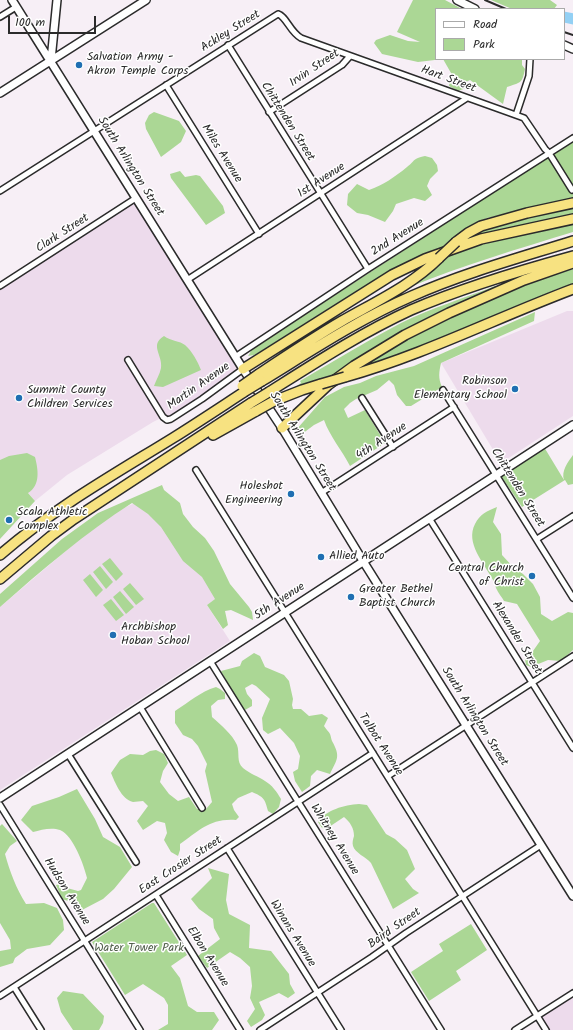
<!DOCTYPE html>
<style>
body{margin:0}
#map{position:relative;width:573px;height:1030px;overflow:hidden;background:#f7eff6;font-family:Kalam,sans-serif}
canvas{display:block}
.legend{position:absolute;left:435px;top:8px;width:130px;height:52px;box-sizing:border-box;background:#fff;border:1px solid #aaa;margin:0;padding:5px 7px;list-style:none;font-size:12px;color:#2b2b2b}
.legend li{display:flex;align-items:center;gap:8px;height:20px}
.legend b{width:20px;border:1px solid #aaa}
.scale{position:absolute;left:8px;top:16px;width:88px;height:18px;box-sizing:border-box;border:2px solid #2b2b2b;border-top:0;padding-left:5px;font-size:12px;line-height:14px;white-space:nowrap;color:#2b2b2b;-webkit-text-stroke:3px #fff;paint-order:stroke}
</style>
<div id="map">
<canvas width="573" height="1030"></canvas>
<ul class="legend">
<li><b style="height:5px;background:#fff"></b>Road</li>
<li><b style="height:11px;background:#abd795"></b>Park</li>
</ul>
<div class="scale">100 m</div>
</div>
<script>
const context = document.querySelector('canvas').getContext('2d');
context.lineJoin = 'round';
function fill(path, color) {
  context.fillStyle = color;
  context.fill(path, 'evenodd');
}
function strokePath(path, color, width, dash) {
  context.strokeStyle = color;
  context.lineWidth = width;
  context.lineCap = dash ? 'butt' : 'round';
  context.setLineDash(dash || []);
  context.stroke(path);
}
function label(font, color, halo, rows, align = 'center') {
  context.font = font + ' Kalam,sans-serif';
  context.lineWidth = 3;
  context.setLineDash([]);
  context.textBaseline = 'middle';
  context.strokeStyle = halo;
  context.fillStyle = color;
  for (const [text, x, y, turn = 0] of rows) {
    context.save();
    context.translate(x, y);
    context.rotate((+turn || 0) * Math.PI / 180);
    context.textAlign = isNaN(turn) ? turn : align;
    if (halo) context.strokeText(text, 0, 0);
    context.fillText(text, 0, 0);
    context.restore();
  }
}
fill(new Path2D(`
 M136 198 243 369 171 419 163 417 153 422 67 475 35 501 10 471 0 476V286Z
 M567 311H573V416L501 463 441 363Z
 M164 490 225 592 207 605 230 641 0 790V607L108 515Z
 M573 994V1030H549L540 1016Z`), '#eddbec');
fill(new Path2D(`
 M413 0H445L462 9H436V59H522V65L525 69C522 84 521 82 507 87L503 104 470 80 466 82V88L458 91 449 86 451 73 443 59 418 62 382 54 374 43 376 40 390 35 408 41 420 42 397 32Z
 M491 0H550L557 5 554 9H512Z
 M154 112 179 121 186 131 181 142 161 157 146 129 145 123 149 115Z
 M573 141V199L487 218 473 224 448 242 446 245 360 289 258 353 254 355 248 356 253 348Z
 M425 156 432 158 437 165 438 171 430 179 427 186 432 195 425 201 414 198 396 204 393 211 385 222 368 215 357 213 347 205 348 194 357 184 369 190C383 185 395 177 407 167 416 160 412 159 425 156Z
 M180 171 185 177 196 175 200 176 223 206 225 213 206 225 171 178 170 174Z
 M573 207V215L466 240 478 231 491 225Z
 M573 222V232C518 249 463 265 410 287L412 282 448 255 513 235Z
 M573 269V284L557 289 419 349 356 370 367 362 437 323 521 285Z
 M495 286 496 288 356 360 332 376 289 391 301 383 300 381C334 361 367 341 401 323 432 308 464 298 495 286Z
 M535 312 534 321 441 363C439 372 438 378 442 387L411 406H406L397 395 394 385 389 380 377 390 356 399 350 403 344 409 348 418 365 410 385 443 350 466C342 450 330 437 324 420L314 425 302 434H295L296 430 325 397 344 387 360 383 376 376 414 366Z
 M164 336C171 341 180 341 185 345 192 351 198 362 201 370L163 387 154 386C156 380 160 374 161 368 163 355 149 345 164 336Z
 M544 447 564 480C561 471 568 462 573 455V484L568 485 565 480 522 507 501 476Z
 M27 453 35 457C38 469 41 485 28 493L35 501 0 539V460L9 456Z
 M162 485 164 490 180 503 183 514 193 527 205 538 214 551 230 584 249 607 252 612 253 620 231 610 225 611 228 625 223 629 207 605 215 599 202 577 183 561 161 527 148 514 132 503C85 533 42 570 0 607V594L62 539 98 513Z
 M497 507 493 522 501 534 502 555 513 567 523 574 533 584 540 597 541 614 552 621 568 612 573 613V650L561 661 548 660 531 667 526 665 525 659 533 651 540 641 517 604 504 601C502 597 498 593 496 588 495 585 495 582 493 580 484 563 465 543 475 524 480 514 487 511 497 507Z
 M110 558 123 574 116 581 102 564Z
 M100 566 113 582 106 589 93 572Z
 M90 574 103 590 96 597 83 580Z
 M130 583 144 599 136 605 123 589Z
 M120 591 134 607 126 614 113 597Z
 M111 599 124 615 116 621 103 605Z
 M254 653 260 656 265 667 284 675 289 681 293 699 292 705 293 709H301L309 716 322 714 328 718 324 726C326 729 329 732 330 734 331 736 331 739 332 741 341 757 337 759 330 774L317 770 311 776 310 786 302 792 295 781 293 772 298 769 300 756 294 743 280 728 268 734 263 730 262 718 270 699 256 686 252 684 245 688 247 694 252 700V706L245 710 239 704 221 671 240 666 242 661Z
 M216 687 220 689 225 693V699L218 700 211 706 212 717C221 725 232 734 237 745 240 753 236 762 243 768 250 774 258 776 265 781 272 785 277 792 281 799L279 807 273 814 268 811C265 799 264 797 252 792L238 798 232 804 234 810 239 817 236 820C210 818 199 831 180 844V850L178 856 171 852 164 840 167 833 165 823 157 821 143 830 137 821 148 806 143 801C140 801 136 802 133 802 121 799 115 782 111 773L120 760 130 754 143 755 150 751 156 750 164 754 168 763 163 771 160 782 169 794 178 801 189 797 197 809H206L212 802 205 771 207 764 198 746 192 739 183 735 175 723V711C189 702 200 692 216 687Z
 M77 789 95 819 103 837 120 847 132 867 114 889 103 899 82 910 74 903 62 899 56 885 62 883 67 888 78 891 81 890 87 878C84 865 73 835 60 830 51 827 41 830 33 832L21 820 32 806 59 797Z
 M359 804 367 805 386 834 395 839 407 850 415 869 405 879 413 889 419 893 393 909 371 863C366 857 355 853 353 846 352 843 353 839 354 836 354 828 350 822 344 817L326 829 322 828 318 822C326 810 344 805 359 804Z
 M2 824 17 841 10 846 5 854C10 872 16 888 26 904L44 903 57 908 63 920 64 930 50 945 27 949 15 958 13 963 0 967V951L11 949 10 940 0 923V826Z
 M208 868 229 874 226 900 229 914 250 925 249 948 271 951 289 974 290 984 295 993 288 998 279 993 259 1002 265 1015 262 1020 251 1027 247 1021 255 1009 250 998 252 986 250 967 240 958 230 952 207 968 198 956 220 939 214 928 213 919 199 909 191 899 212 878Z
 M152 903H154L187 955 171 966 180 978 188 1006 197 1012H214L219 1020 212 1030H158L168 1024V1005L164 998 143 984 125 995 92 942Z
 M471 924 487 950 456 971 461 980 429 1001 411 972 443 951 439 944Z
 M63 991 83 994 104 1016 103 1023 99 1030H73L61 1012 57 998Z`), '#abd795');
strokePath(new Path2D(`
 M564 17 573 19`), '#93d0f4', 11);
const street = new Path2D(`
 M0 17 16 7
 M228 45 368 269
 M166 85 259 234
 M269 112 342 65 350 56
 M516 115 529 76 530 59
 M0 191 278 14C286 16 290 32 301 38L524 118 545 149 549 153 572 190
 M187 280 467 98
 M0 286 136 198
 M235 357 368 269 573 138
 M128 360 163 417 167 420 171 419 202 399 243 369
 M443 390 573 598
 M362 398 393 447
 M196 470 546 1030
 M321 493 454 407
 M429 518 573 748
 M537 539 573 516
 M210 661 441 1030
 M140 707 202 808
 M68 754 136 862
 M388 776 573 656
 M0 805 140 1030
 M227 848 341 1030
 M156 895 240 1030
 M14 987 41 1030
 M0 996 373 753
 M260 1030 372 957 406 933 541 845
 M515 1030 573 993`);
const secondary = new Path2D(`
 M12 0 243 369 282 428 363 561 573 896
 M457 0 475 9
 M564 45 573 49
 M51 60 57 0
 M0 93 146 0
 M0 798 573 425`);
const highway = new Path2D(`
 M456 242 468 233 481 226 527 213 573 203
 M243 369 392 275 425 259 481 239 573 219
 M259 374C286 356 313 338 342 321 375 302 412 285 439 258
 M345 377C423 355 496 318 573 289
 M262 381C311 351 359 319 412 296 464 273 519 258 573 241
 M269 392C315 363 361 333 411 310 464 287 518 271 573 256
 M274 401 302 390 321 384
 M282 428 328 385 354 366 405 335 449 313 524 280 573 263
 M213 435 256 411
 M0 555C54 508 113 475 173 438 197 423 221 407 244 392
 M0 579 51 536 74 519 251 403`);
strokePath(street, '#2b2b2b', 8);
strokePath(secondary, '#2b2b2b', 10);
strokePath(highway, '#2b2b2b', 12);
strokePath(street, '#fff', 5);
strokePath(secondary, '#fff', 7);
strokePath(highway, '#f7e281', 9);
strokePath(new Path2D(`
 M485 0 506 9
 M564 32 573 35`), '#2b2b2b', 2);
const highwayBridge = new Path2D(`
 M439 258 456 242
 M321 384 345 377
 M242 386 259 374
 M244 392 262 381
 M251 403 269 392
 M256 411 274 401`);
strokePath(highwayBridge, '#2b2b2b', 12, []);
strokePath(highwayBridge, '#f7e281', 9);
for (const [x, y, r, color] of [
 [79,65,4,"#1f6fb2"],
 [515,389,4,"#1f6fb2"],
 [19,398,4,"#1f6fb2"],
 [291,494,4,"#1f6fb2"],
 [9,520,4,"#1f6fb2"],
 [321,557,4,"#1f6fb2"],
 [532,576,4,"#1f6fb2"],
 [351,597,4,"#1f6fb2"],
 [113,635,4,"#1f6fb2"]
]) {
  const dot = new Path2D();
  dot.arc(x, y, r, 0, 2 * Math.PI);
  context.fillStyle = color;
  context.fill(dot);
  strokePath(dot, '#fff', 1.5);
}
label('12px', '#2b2b2b', '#fff', [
 ["Ackley Street",231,32,-32],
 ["Irvin Street",315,69,-34],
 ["Hart Street",448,80,20],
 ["Chittenden Street",287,122,58],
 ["Miles Avenue",221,154,58],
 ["South Arlington Street",130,167,58],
 ["1st Avenue",322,181,-33],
 ["Clark Street",63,234,-33],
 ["2nd Avenue",398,238,-32],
 ["Martin Avenue",199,387,-35],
 ["South Arlington Street",302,442,58],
 ["4th Avenue",382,442,-33],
 ["Chittenden Street",517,488,58],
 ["5th Avenue",280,602,-33],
 ["Alexander Street",516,638,58],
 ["South Arlington Street",474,717,58],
 ["Talbot Avenue",380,745,57],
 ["Whitney Avenue",334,840,58],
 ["East Crosier Street",181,866,-33],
 ["Hudson Avenue",66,892,58],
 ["Baird Street",395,929,-35],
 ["Winans Avenue",292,934,58],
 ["Elbon Avenue",207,957,58]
]);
label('12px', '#2b2b2b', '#fff', [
 ["Salvation Army -",87,58],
 ["Akron Temple Corps",87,72],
 ["Robinson",507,382,"right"],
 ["Elementary School",507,396,"right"],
 ["Summit County",27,391],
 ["Children Services",27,405],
 ["Holeshot",283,487,"right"],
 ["Engineering",283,501,"right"],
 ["Scala Athletic",17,513],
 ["Complex",17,527],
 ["Allied Auto",329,557],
 ["Central Church",524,569,"right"],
 ["of Christ",524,583,"right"],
 ["Greater Bethel",359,590],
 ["Baptist Church",359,604],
 ["Archbishop",121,628],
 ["Hoban School",121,642]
], 'left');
label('12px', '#515f4b', '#fff', [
 ["Water Tower Park",139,949]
]);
</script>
